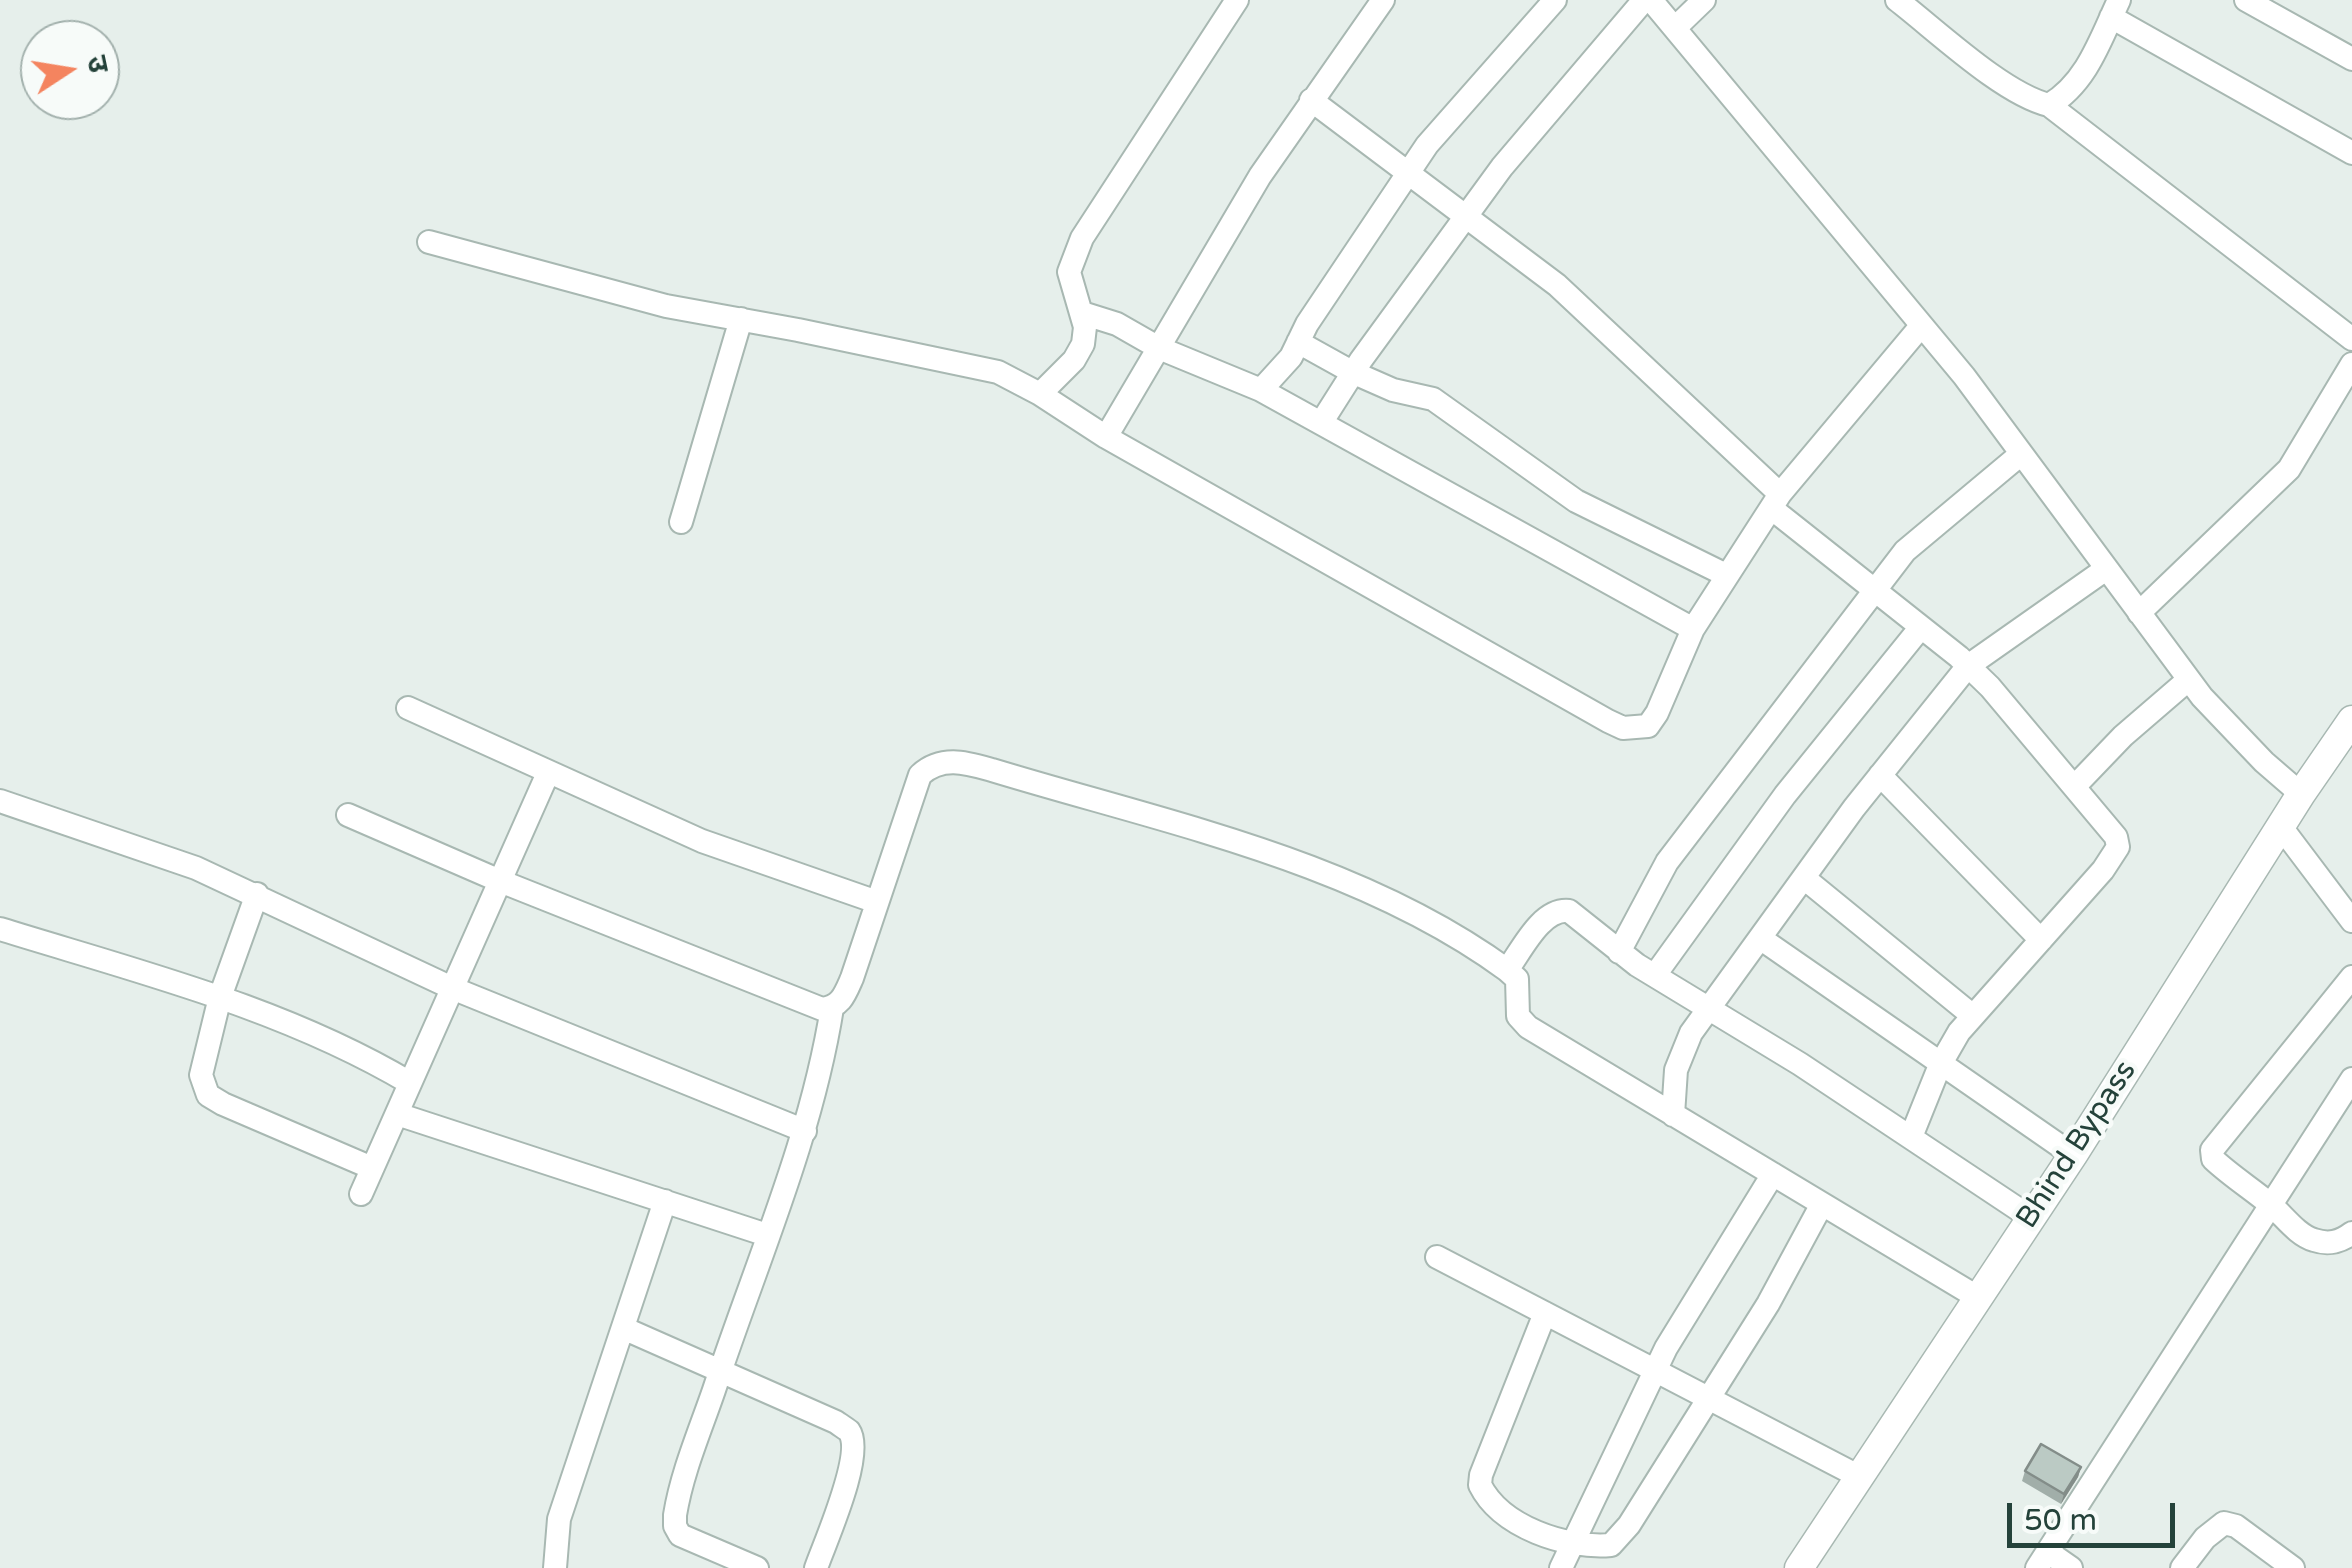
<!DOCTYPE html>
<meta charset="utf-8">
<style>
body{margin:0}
#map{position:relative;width:2352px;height:1568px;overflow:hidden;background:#e6efeb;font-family:"Varela Round","Noto Sans Devanagari",sans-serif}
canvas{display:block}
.north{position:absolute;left:20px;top:20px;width:100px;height:100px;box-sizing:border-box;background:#f7fbf9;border:2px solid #a3b1ad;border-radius:50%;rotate:78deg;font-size:28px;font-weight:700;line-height:40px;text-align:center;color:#24423a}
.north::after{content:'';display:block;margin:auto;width:35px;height:45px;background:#f4845f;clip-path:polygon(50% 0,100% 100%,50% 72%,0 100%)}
.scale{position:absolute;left:2007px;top:1503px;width:168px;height:45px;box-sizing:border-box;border:5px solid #24423a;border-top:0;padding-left:12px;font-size:30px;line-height:35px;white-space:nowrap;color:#24423a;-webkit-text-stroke:8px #f7fbf9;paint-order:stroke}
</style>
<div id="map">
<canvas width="2352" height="1568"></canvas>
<div class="north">उ</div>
<div class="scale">50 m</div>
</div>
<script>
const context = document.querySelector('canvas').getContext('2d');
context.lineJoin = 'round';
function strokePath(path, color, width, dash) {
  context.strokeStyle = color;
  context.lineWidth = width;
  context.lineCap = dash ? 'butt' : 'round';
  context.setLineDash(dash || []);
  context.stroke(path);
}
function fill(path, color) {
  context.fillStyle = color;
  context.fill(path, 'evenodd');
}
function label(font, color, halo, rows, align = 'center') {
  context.font = font + ' "Varela Round",sans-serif';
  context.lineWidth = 9;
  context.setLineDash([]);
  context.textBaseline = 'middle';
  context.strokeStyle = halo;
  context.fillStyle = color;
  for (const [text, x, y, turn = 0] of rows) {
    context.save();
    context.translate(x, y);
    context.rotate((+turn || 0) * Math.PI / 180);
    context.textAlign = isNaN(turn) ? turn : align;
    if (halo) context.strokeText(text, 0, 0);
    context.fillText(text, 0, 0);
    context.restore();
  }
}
const minor = new Path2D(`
 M1651 0 1964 376 2202 697 2264 762 2301 794
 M1897 0C1936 30 2003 94 2049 105 2087 83 2101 38 2119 0
 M2246 0 2352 59
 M2111 17 2352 153
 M1675 28 1704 0
 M1311 100 1557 285 1780 494
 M2049 105 2352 339
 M429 242 666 306 798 330 998 372 1040 394 1106 437 1608 721 1623 728 1648 726 1657 713 1693 629 1780 494 1921 326
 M1082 313 1117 324 1159 348 1261 390 1693 629
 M1298 342 1352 372 1393 390 1433 399 1576 501 1726 575
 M1261 390 1291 357 1307 324 1427 145 1555 0
 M1040 394 1074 360 1083 344 1085 327 1069 272 1082 238 1237 0
 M1321 423 1361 360 1502 167 1644 0
 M1106 437 1260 176 1383 0
 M1771 508 1959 657 1990 687 2116 837 2118 847 2103 870 1959 1032 1940 1065 1911 1137
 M681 522 741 319
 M2139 613 2289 469 2352 364
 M408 708 702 841 877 902
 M1880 775 2041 940
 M2075 786 2123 736 2188 680
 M0 801 196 868 452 988 805 1131
 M348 815 500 881 822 1009C841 1007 845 994 852 978L920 775C942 755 967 763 992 770 1166 823 1358 861 1507 970L1517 979 1518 1016 1528 1027 1977 1297
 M2281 827 2352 921
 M1804 878 1973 1016
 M257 894 220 997 201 1075 208 1095 223 1104 372 1168
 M0 929C139 972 284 1008 410 1083
 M1760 938 2073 1155
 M1619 952 1667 862 1905 551 2021 454
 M1507 970C1522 950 1541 908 1569 911L1637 965 1800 1064 2030 1217
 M1655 975 1785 795 1921 627
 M2352 977 2212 1150 2213 1159C2231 1176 2252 1189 2271 1205 2284 1216 2297 1235 2314 1240 2329 1245 2340 1242 2352 1233
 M397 1114 767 1235
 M1673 1115 1676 1070 1691 1033 1854 808 1968 666 2106 569
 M361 1194 548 773
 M1437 1257 1858 1476
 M1545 1313 1481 1475 1480 1485C1501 1527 1566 1549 1611 1545L1629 1525 1768 1304 1822 1204
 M623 1328 836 1422C837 1423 848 1430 849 1431 865 1454 825 1542 816 1568
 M2048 1552 2071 1568
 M555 1568 559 1519 665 1201
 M757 1568 680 1535 675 1526V1515C682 1472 700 1431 714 1390 756 1263 811 1140 832 1008
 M1561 1568 1666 1348 1773 1174
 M2037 1568 2352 1079
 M2182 1568 2205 1538 2224 1523 2236 1526 2293 1568`);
const tertiary = new Path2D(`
 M1799 1568 2073 1155 2301 794 2352 720`);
strokePath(minor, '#a8b8b2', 26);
strokePath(tertiary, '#a8b8b2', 31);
strokePath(minor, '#fff', 22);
strokePath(tertiary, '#fff', 28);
fill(new Path2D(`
 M2081 1467 2078 1477 2061 1504 2022 1481 2025 1471Z`), '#a1aea9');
fill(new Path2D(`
 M2081 1467 2078 1477 2061 1504 2064 1494Z`), '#838d89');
const building = new Path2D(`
 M2041 1444 2081 1467 2064 1494 2025 1471Z`);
fill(building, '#bbcac4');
strokePath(building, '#838d89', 2.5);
label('30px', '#24423a', '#f7fbf9', [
 ["Bhind Bypass",2077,1145,-57]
]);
</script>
